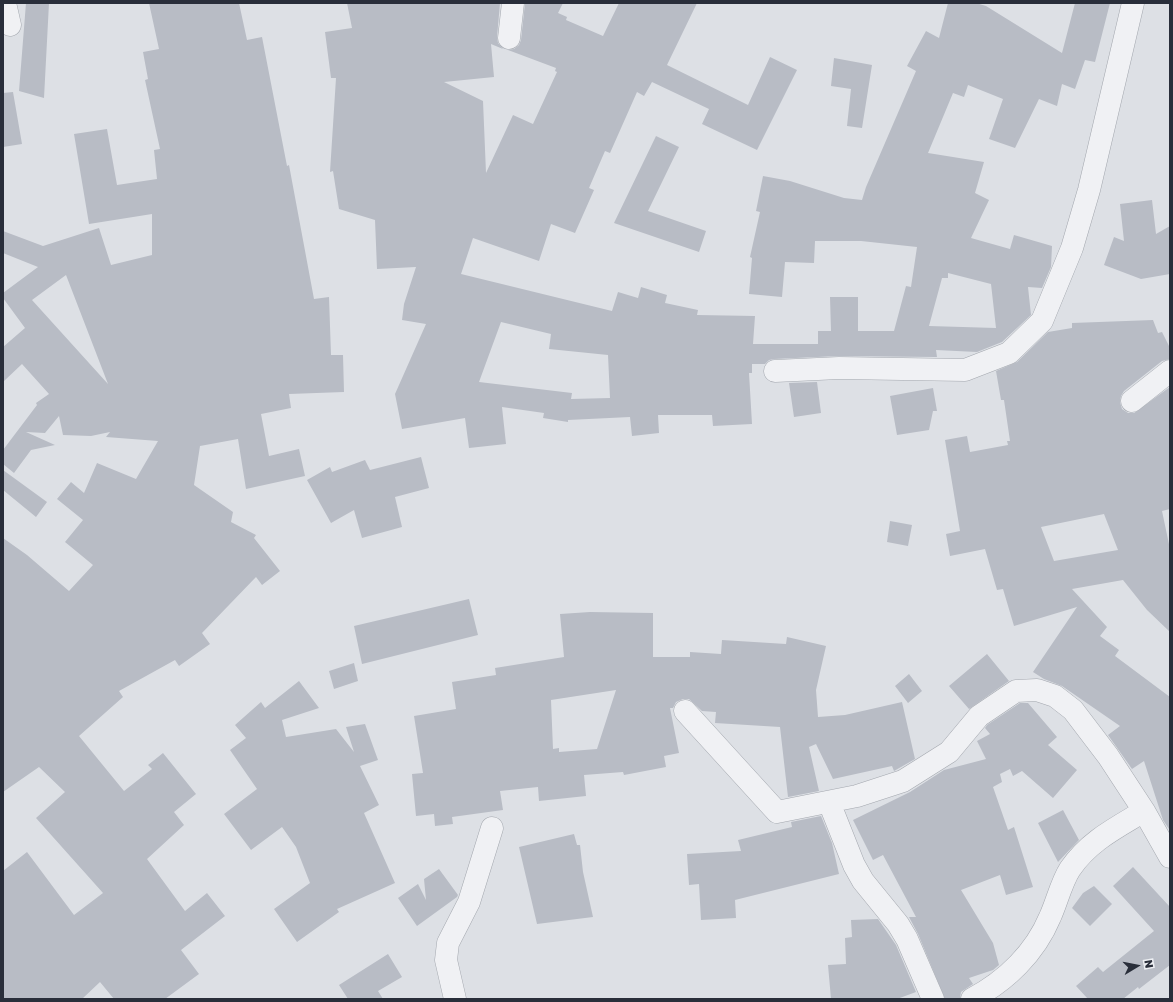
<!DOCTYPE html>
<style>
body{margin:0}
#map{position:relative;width:1173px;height:1002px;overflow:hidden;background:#dde0e5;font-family:"Golos Text",sans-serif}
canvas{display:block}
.frame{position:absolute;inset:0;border:4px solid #292e3a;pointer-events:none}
.north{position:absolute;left:1117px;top:946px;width:40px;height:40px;-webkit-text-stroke:3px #edeff3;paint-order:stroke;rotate:80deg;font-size:11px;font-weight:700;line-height:16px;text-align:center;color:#292e3a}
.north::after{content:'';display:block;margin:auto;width:14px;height:18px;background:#292e3a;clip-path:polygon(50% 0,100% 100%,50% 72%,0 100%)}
</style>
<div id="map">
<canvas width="1173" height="1002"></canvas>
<div class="frame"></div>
<div class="north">N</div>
</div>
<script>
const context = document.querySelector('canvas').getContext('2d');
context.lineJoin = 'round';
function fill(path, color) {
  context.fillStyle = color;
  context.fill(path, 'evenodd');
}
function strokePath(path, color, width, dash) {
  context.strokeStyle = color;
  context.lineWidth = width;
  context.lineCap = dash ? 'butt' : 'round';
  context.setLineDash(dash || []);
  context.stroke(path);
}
fill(new Path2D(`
 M26 3H49L44 98 19 91Z
 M149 3H239L247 40 262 37 287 166 289 165 314 299 329 297 331 355H343L344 392 289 394 291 408 261 414 269 456 299 449 305 476 246 489 238 439 200 446 194 485 233 512 231 522 256 535 254 538 280 571 262 585 256 577 202 633 210 644 179 666 175 660 119 691 123 697 79 736 124 791 152 769 148 765 163 753 196 794 174 812 184 825 147 859 185 911 207 893 225 916 181 950 199 974 165 999H114L100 982 82 999H3V871L27 852 74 915 103 893 36 818 65 792 39 767 3 792V538L27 555 69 591 93 565 65 542 83 520 57 499 71 482 84 493 97 463 136 479 158 441 106 437 110 432 91 436 63 435 59 416 45 433 26 432 55 445 31 450 14 473 3 464V450L37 405 36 403 49 394 22 364 3 382V347L25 328 3 298V293L38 267 3 253V231L43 246 99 228 111 265 152 255V214L89 224 74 134 107 129 117 185 157 179 154 150 160 149 145 80 148 79 143 52 159 49ZM66 275 108 384 32 300Z
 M347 3H500L497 37 498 43 503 49 491 44 494 77 444 82 483 101 486 173 513 115 533 124 557 72 555 71 556 68 508 50 514 49 519 45 521 40 525 3H563L558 13 567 17 566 20 603 36 619 3H697L667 65 748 105 770 57 797 70 757 150 702 124 709 109 652 82 644 96 637 92 610 153 605 151 589 188 594 190 575 233 551 224 539 261 473 238 461 274 612 311 618 292 638 298 641 287 667 295 665 303 698 310 697 315 755 316 753 344H818V331H831L830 297H858V331H894L906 286 911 287 917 247 861 241H815L814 263 785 262 782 297 749 294 752 258 750 257 760 212 756 211 763 176 790 181 844 198 862 200 866 187 916 71 907 66 926 31 939 38 948 3H976L986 6 1062 53 1075 3H1110L1095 62 1085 60 1075 89 1062 84 1057 106 1039 99 1015 148 989 139 1003 99 968 85 964 97 953 93 928 153 984 162 975 193 989 200 971 238 1010 249 1014 235 1052 246 1051 267 1042 288 1028 287 1031 315 1002 342 977 352 936 350 937 357 838 356 774 359 769 360 765 364H752V373H749L752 424 713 426 712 415H658L659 433 632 436 630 417 568 420V422L543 418 544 413 502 407 506 444 469 448 465 418 402 429 395 394 426 324 402 320 404 304 416 267 377 269 375 220 339 209 333 171 330 172 336 78H331L325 32 352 28ZM948 273 991 284 996 328 929 326 942 278H948ZM501 322 551 334 549 349 608 355 610 398 571 399 572 393 479 382Z
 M834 58 872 65 862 128 847 126 851 89 831 86Z
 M13 92 22 144 3 147V93Z
 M656 136 679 147 648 211 706 231 699 252 614 223Z
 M1152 200 1156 234 1170 226V274L1141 279 1104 265 1114 237 1124 241 1120 204Z
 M1153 320 1158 333 1162 332 1170 348V359L1162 361 1124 391 1121 396 1120 402 1122 409 1128 413H1134L1170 387V509L1162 511 1170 549V632L1147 610 1123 580 1072 589 1107 627 1100 636 1119 650 1115 656 1170 697 1169 829 1163 820 1144 761 1132 769 1108 735 1120 726 1062 686 1044 679 1033 672 1077 607 1014 626 1003 589 997 590 985 549 950 556 946 534 960 531 945 440 967 436 970 452 1008 445 1007 441H1010L1004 400H1001L996 371 1017 362 1048 332 1072 328V323ZM1104 514 1118 550 1054 561 1041 527Z
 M817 382 821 413 794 417 789 383Z
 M933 388 937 411H933L929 430 897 435 890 396Z
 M421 457 429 488 395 497 402 527 362 538 354 510 331 523 307 480 330 467 332 472 365 460 370 470Z
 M3 470 47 502 36 517 3 490Z
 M890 521 912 525 908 546 887 542Z
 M469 599 478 635 362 664 354 626Z
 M590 612 653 613V657H690V652L721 654 722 640 786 644 787 637 826 646 816 690 818 717 845 715 902 702 915 759 894 771 892 766 833 779 816 744 809 747 819 791 788 797 780 727 715 723 716 712 702 711 689 699H683L676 702 673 708H670L679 753 664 756 666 767 624 775 623 772 584 775 586 796 539 801 538 787 500 791 503 810 452 817 453 824 435 826 434 814 416 816 412 774 423 773 414 716 456 709 452 682 496 675 495 668 564 657 560 614ZM616 690 597 749 559 752V748L553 749 551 700Z
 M987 654 1009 681 969 709 949 686Z
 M354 663 358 681 334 689 329 671Z
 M909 674 922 691 908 703 895 686Z
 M299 681 319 708 282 720 286 737 336 729 354 752 346 727 365 724 378 760 360 766 379 805 364 813 395 883 337 909 339 912 297 942 274 909 310 883 296 847 282 827 251 850 224 814 257 789 230 750 246 738 235 725 261 702 265 708Z
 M1020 703H1028L1057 737 1048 745 1077 770 1053 798 1022 771 1013 776 1010 769 1000 774 1002 782 993 787 1008 830 1014 827 1033 887 1006 895 1000 875 961 890 993 943 999 965 993 970 969 978 973 984 961 992 960 999H945L918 934 909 917H916L883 855 873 860 853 820 910 792 944 770 986 759 977 741 990 734 985 728 987 725Z
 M1063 810 1079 840 1058 862 1038 823Z
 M821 816 832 843 839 874 735 900 736 918 701 920 699 884 689 885 687 854 741 851 738 840 792 827 791 822Z
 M574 834 577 845H580L583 872 593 917 537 924 519 847Z
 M1133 867 1170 907V965L1139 989 1138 987 1123 999H1088L1076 986 1098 967 1103 972 1154 931 1113 886Z
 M439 869 458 895 457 897 417 926 398 898 418 884 426 900 424 879Z
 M1094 886 1112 904 1090 926 1072 908 1083 893Z
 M878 919 896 945 916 992 897 999H831L828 965 846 964 845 938 852 937 851 920Z
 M388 954 402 977 378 991 383 999H348L339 985Z`), '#b8bcc5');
const street = new Path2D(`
 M5 3 10 25
 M509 38 513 3
 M775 371 839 368 965 370 1009 353 1042 321 1072 248 1089 190 1133 3
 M1132 401 1170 371
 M685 711 777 812 857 796 903 781 949 752 979 716 1016 691 1037 690 1055 696 1073 710 1108 756 1144 811 1170 857
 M829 802 854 865 863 881 898 924 907 939 933 999
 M455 999 446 960 448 943 469 902 492 828
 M972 999C1006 981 1035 953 1050 917 1057 902 1061 883 1070 869 1089 841 1116 828 1144 811`);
strokePath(street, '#a3a7ae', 23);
strokePath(street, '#f0f1f4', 22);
</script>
